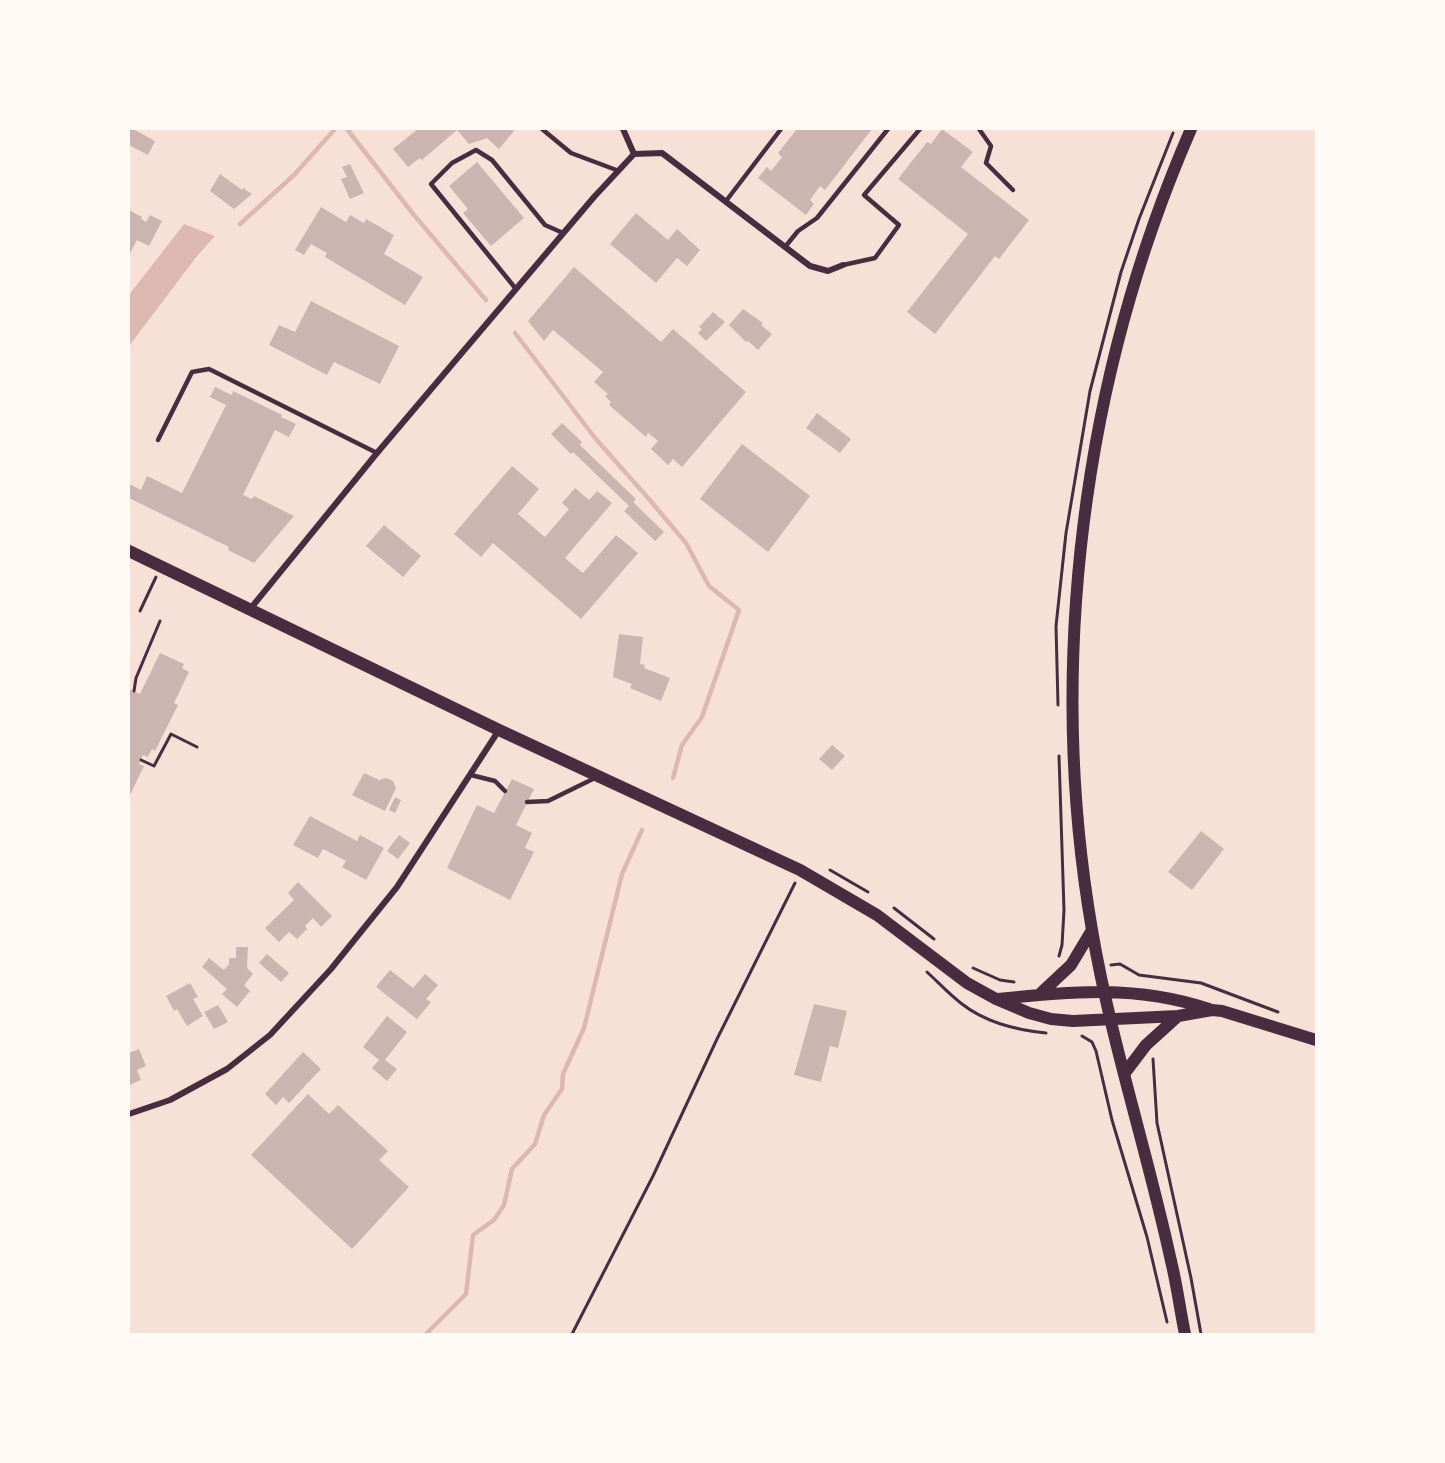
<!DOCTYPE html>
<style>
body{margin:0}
#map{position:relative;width:1445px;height:1463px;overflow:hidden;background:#f7e1d7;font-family:Georgia,serif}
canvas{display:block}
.frame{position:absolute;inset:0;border:130px solid #fffaf5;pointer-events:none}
</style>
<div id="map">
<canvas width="1445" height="1463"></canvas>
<div class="frame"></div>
</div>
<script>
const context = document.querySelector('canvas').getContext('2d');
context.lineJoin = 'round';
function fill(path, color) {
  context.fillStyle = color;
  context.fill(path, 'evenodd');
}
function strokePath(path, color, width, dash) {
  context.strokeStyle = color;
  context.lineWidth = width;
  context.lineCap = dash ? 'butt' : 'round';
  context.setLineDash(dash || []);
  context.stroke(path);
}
fill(new Path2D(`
 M184 224 215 236 197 256 129 346V295Z`), '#dcb8b0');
strokePath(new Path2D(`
 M347 129 414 215 486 300
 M240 224 294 175 335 129
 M515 333 595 438 648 498 686 543 709 586 739 610 702 717 682 745 673 778
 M426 1334 466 1294 473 1235 494 1220 504 1205 512 1169 535 1144 544 1115 562 1089 563 1074 584 1028 622 874 642 830`), '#dcb8b0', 4.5);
fill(new Path2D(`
 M129 129H133L155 141 148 155 129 145Z
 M418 129H511L514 131 499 149 487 138 469 144 457 130 422 160 420 158 408 167 393 149Z
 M797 129H872L825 190 820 186 810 200 814 204 806 215 758 178 767 167 771 171 782 157 778 153Z
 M942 129 973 152 961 167 1029 220 999 259 995 256 935 334 907 312 968 234 898 179 927 142 931 144Z
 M477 162 524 218 491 246 463 213 468 209 449 186Z
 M350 164 364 193 350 199 341 179 347 177 342 167Z
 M220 174 242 190 243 188 252 194 234 209 210 191Z
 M321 207 346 222 350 215 364 223 366 219 394 235 384 254 423 277 405 305 325 257 327 253 311 244 304 255 295 250Z
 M129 210 142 217 141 219 146 222 150 215 162 221 149 246 137 240 129 255Z
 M636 213 668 240 677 229 700 250 687 266 677 258 656 283 610 244Z
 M574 267 661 342 673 329 746 392 682 467 673 459 668 465 651 449 658 441 648 433 646 437 609 405 611 402 605 396 608 394 594 382 603 372 553 330 544 341 528 321Z
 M311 301 399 346 380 384 334 362 327 375 269 345 279 325 295 332Z
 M743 309 763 323 761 325 772 334 758 350 748 341 746 342 729 325Z
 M713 312 725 322 706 341 698 333 702 329 699 327Z
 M215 387 232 395 233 391 282 415 281 417 296 424 289 437 275 430 243 495 252 499 254 496 294 516 254 563 228 550 229 547 129 498V484L141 490 147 476 182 493 226 405 210 397Z
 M817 413 851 439 840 453 806 428Z
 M562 423 582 442 580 445 636 499 633 502 664 532 655 541 624 511 629 506 573 452 571 454 551 434Z
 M742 444 810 496 768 552 700 499Z
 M512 466 539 489 518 514 545 537 569 509 562 503 575 488 589 500 597 491 612 503 565 558 583 573 616 535 638 553 581 619 493 543 481 557 454 534Z
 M384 525 421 556 403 577 366 546Z
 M619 634 643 637 640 664 645 665 644 668 670 678 661 701 630 688 632 684 613 677Z
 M160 653 184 664 182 668 189 672 174 703 178 705 155 751 152 749 148 757 143 755 139 764 144 766 129 797V689L140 694Z
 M832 745 845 756 832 770 819 759Z
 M364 773 379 780 386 778 393 781 396 788 385 811 352 795Z
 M512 779 534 789 516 825 532 833 525 848 534 852 510 900 447 868 477 805 494 813Z
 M395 797 401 800 395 813 389 810Z
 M310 816 357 841 360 835 384 848 366 880 342 867 346 861 323 849 318 858 293 845Z
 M1201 831 1224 849 1192 890 1168 872Z
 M399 835 410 843 398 859 387 851Z
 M298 882 332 916 321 927 313 918 305 926 307 929 297 939 289 932 279 942 265 928 294 900 288 893Z
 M236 947H248L247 968 253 974 244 985 250 991 237 1007 222 994 227 989 202 967 209 958 224 970 229 964V958H236Z
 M267 954 289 973 281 982 259 963Z
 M390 970 413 988 425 974 438 985 426 999 431 1002 417 1019 376 987Z
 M190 983 198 997 193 999 203 1016 187 1026 177 1009 174 1011 166 996Z
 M814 1004 847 1011 838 1048 830 1046 821 1082 794 1075Z
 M218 1005 228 1022 214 1029 204 1012Z
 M387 1016 407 1032 385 1060 397 1069 387 1081 372 1068 379 1060 363 1047Z
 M139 1049 146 1066 137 1070 141 1080 129 1085V1053Z
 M303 1052 321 1069 289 1103 283 1097 276 1105 265 1094Z
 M308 1094 329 1114 338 1105 388 1151 379 1160 409 1187 352 1249 251 1155Z`), '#ccb4b1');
strokePath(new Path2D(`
 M140 611 156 577
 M134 691 136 678 160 621
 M1058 705 1056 626 1066 533 1090 391 1121 272 1139 219 1173 133
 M141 760 154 766 171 734 197 747
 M830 870 868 892
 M894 908 934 939
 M1059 956 1062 945 1064 910 1059 756
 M1111 965 1120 964 1139 975 1201 983 1278 1012
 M973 968 1000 980 1014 982
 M927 972C938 982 949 994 962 1004 985 1022 1016 1030 1046 1033
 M1082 1036 1092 1042 1096 1051 1112 1120 1147 1237 1167 1322
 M1153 1059 1157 1123 1191 1278 1201 1334
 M572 1334 653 1176 717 1039 795 883`), '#4a2c40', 3);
strokePath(new Path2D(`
 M542 129 571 153 619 171
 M979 129 991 146 986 163 1013 190
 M726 201 781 129
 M785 247 798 231 817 218 888 129
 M843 265 875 258 899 225 864 195 920 129
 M516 289 431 184 452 163 476 150 492 160 545 225 563 233
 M158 440 192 372 209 369 377 453
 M471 775 495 781 505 791
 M527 802 548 801 597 777`), '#4a2c40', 4.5);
strokePath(new Path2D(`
 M634 154 662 153 810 266 828 271 843 265
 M251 608 377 453 594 197 634 154 623 129
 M129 1114 170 1100 227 1069 270 1035 331 969 397 887 499 730`), '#4a2c40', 6);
strokePath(new Path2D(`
 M129 551 499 730 800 870 877 915 967 983 996 999 1029 1013 1051 1019 1073 1021 1178 1016 1212 1010 1222 1011 1316 1040
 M1040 994 1071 965 1092 930
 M998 999C1071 991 1137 985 1209 1009
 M1124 1074 1146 1045 1178 1016
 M1185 1334C1180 1310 1177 1285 1171 1261 1147 1150 1111 1042 1092 930 1046 663 1083 377 1191 129`), '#4a2c40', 12);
</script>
